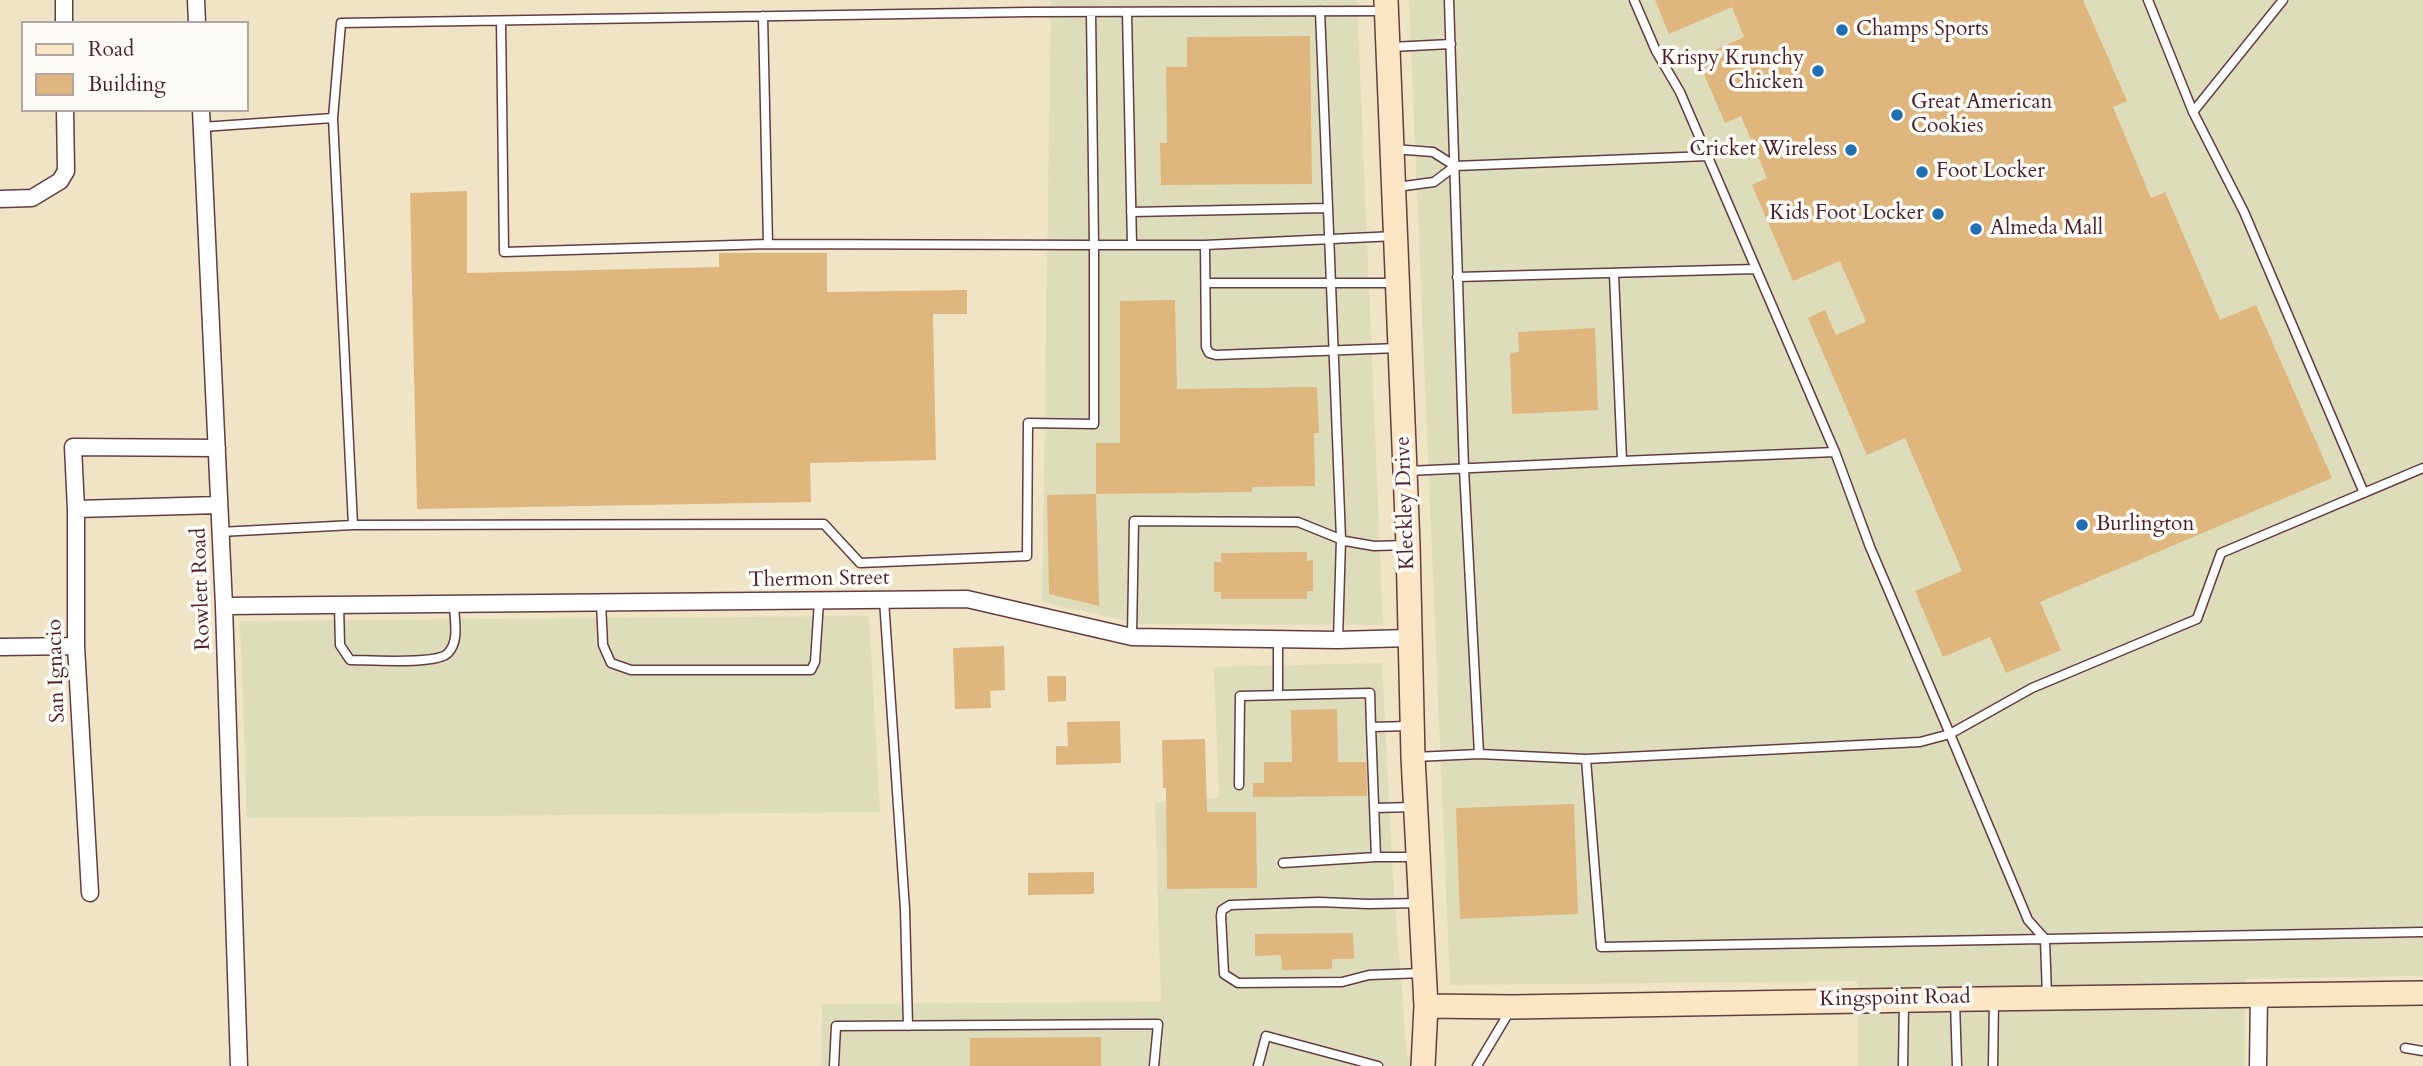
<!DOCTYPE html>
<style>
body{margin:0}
#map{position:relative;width:2423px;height:1066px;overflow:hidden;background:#f0e4c7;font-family:Cardo,serif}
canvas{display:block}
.legend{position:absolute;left:21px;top:21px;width:228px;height:91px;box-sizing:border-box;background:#fdfcf7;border:2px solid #b5a4a5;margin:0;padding:9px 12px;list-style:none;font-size:21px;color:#4a1f2b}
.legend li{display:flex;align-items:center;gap:14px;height:35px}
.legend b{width:35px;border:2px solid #b5a4a5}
</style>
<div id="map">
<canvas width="2423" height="1066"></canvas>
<ul class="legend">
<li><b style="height:9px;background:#fce6c4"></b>Road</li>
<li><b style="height:19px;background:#dfb67d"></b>Building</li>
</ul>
</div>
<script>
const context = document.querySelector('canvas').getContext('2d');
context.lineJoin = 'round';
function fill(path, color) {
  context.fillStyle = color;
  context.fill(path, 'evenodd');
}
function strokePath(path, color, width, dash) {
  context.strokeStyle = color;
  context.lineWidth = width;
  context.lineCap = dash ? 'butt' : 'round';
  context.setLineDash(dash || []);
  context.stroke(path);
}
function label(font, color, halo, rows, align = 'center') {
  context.font = font + ' Cardo,serif';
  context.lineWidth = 7;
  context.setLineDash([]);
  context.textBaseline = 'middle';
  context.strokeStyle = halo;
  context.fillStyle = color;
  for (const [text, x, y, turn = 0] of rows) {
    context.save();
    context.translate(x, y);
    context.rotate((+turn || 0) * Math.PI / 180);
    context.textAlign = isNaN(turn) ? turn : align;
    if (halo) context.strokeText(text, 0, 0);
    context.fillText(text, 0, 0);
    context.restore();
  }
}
fill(new Path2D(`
 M1051 0H1357L1383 625 1142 624 1042 602Z
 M1409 0H2423V976L2245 979V1066H1858L1857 981 1450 985Z
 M869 616 880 812 247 818 240 621Z
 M1382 663 1393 879 1407 1057 1429 1066H821L822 1004 1161 1002 1155 802 1219 798 1214 667Z`), '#deddbb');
fill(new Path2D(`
 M1655 0H2083L2127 101 2113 107 2151 198 2165 192 2220 320 2256 305 2332 478 2040 602 2061 650 2006 673 1990 637 1943 657 1915 591 1962 571 1905 438 1867 455 1808 318 1825 310 1836 335 1866 322 1840 261 1793 281 1752 185 1767 178 1741 116 1725 123 1697 58 1744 37 1732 7 1669 34Z
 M1310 36 1312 184 1161 185 1160 143H1167L1166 67H1187V37Z
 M467 191V273L719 267V253H827V292L967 290V314H933L936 460 810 463 811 502 417 509 410 193Z
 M1175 300 1177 389 1317 387 1319 433H1314L1315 486 1252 487V492L1096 494V443H1120V301Z
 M1595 328 1598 410 1512 414 1510 353 1519 352 1518 332Z
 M1096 494 1099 606 1049 594 1047 495Z
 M1307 552V561L1313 560V591H1307V599H1221V592H1214V562H1221V553Z
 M1004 646 1005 690 990 691 991 708 955 709 953 648Z
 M1047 676H1066V701L1048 702Z
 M1337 709 1338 762H1366L1367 796 1253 797V783H1264V762H1292L1291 710Z
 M1120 721 1121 763 1056 765V746H1068L1067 722Z
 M1205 739 1207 812H1256L1257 888 1167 889 1166 788H1163L1162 740Z
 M1574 804 1578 914 1460 919 1456 808Z
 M1094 872V894L1028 895V873Z
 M1353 933 1354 959H1332V969L1282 970 1281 955 1255 956V934Z
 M1101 1037V1066H970V1038Z`), '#dfb67d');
const lane = new Path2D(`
 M1449 0 1464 469 1479 754
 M1634 0 1656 51 1680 92 1835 452 1870 547 1950 734 2032 688 2197 619 2221 553 2423 468
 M2148 0 2193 112 2244 212 2364 493
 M1127 12 1132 245
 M763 16 768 244 1094 245 1091 12
 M501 21 504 252 768 244
 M1391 47 1451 44
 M2193 112 2283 0
 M202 127 333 118
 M1393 149 1433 152 1455 166 1708 156
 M1397 187 1434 182 1455 166
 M1328 208 1341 539 1338 640
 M1131 212 1328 208 1320 11
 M1205 245 1206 347 1209 353 1216 355 1398 348
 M1457 277 1756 269
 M1206 283H1395
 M1622 461 1835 452
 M1408 471 1622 461 1614 274
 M353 525 333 118 341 23 1028 12 1385 11
 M220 532 353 525 824 524 860 563 1027 556 1028 423 1094 424V245H1205L1395 236
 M884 600 905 909 908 1026
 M601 603 603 645 611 663 631 670H811L815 662 819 601
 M339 605 340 645 350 660C368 660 438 665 448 653 460 641 454 619 454 604
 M1132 637 1134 521 1298 522 1345 541 1374 546 1407 545
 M1278 695V639
 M1415 757 1479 754 1586 759 1920 742 1950 734 2028 920 2045 939 2423 932
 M1586 759 1601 947 2045 939 2047 996
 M1239 785 1240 696 1370 693 1371 727 1409 726
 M1374 808 1413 807
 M1376 857H1415
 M1283 863 1376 857 1371 727
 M1420 903 1368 904 1319 902 1230 905 1222 910 1221 916 1224 974 1238 983 1342 982 1369 975 1423 973
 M1955 1002 1957 1066
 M2405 1048 2423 1051
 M834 1066 836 1026 1158 1024 1154 1066
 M1258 1066 1266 1036 1378 1066
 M1477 1066 1511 1009
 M1903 1066 1904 1002
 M1993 1066 1994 1001`);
const street = new Path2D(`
 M64 0V23
 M196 0 197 23
 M201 110 224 606 239 1066
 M0 199 32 198 60 181 66 171 65 110
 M76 509 219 505
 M224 606 967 599 1132 637 1338 640 1409 638
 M0 647 76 646
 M90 893 76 646V509L73 447 217 448
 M2258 1066 2259 995`);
const secondary = new Path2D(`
 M1386 0 1408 545 1413 757 1426 1006 1423 1066
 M1426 1006 1513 1007C1816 1001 2120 997 2423 993`);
strokePath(lane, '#633d42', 11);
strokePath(street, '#633d42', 19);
strokePath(secondary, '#633d42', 26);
strokePath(lane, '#fff', 8);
strokePath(street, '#fff', 16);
strokePath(secondary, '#fce6c4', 23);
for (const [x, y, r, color] of [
 [1842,30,7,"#1f6fb2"],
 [1818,71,7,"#1f6fb2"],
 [1897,115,7,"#1f6fb2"],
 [1851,150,7,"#1f6fb2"],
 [1922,172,7,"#1f6fb2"],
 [1938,214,7,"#1f6fb2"],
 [1976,229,7,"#1f6fb2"],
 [2082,525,7,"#1f6fb2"]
]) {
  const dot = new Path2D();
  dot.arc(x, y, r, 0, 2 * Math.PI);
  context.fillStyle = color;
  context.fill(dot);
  strokePath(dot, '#fdfcf7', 2.5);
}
label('21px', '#4a1f2b', '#fdfcf7', [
 ["Champs Sports",1856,30],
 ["Krispy Krunchy",1804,59,"right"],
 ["Chicken",1804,83,"right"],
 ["Great American",1911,103],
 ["Cookies",1911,127],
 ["Cricket Wireless",1837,150,"right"],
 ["Foot Locker",1936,172],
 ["Kids Foot Locker",1924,214,"right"],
 ["Almeda Mall",1990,229],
 ["Burlington",2096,525]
], 'left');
label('21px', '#4a1f2b', '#fdfcf7', [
 ["Kleckley Drive",1406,503,-92],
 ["Thermon Street",819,580,-1],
 ["Rowlett Road",202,589,-92],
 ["San Ignacio",57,671,-92],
 ["Kingspoint Road",1895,999,-1]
]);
</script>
